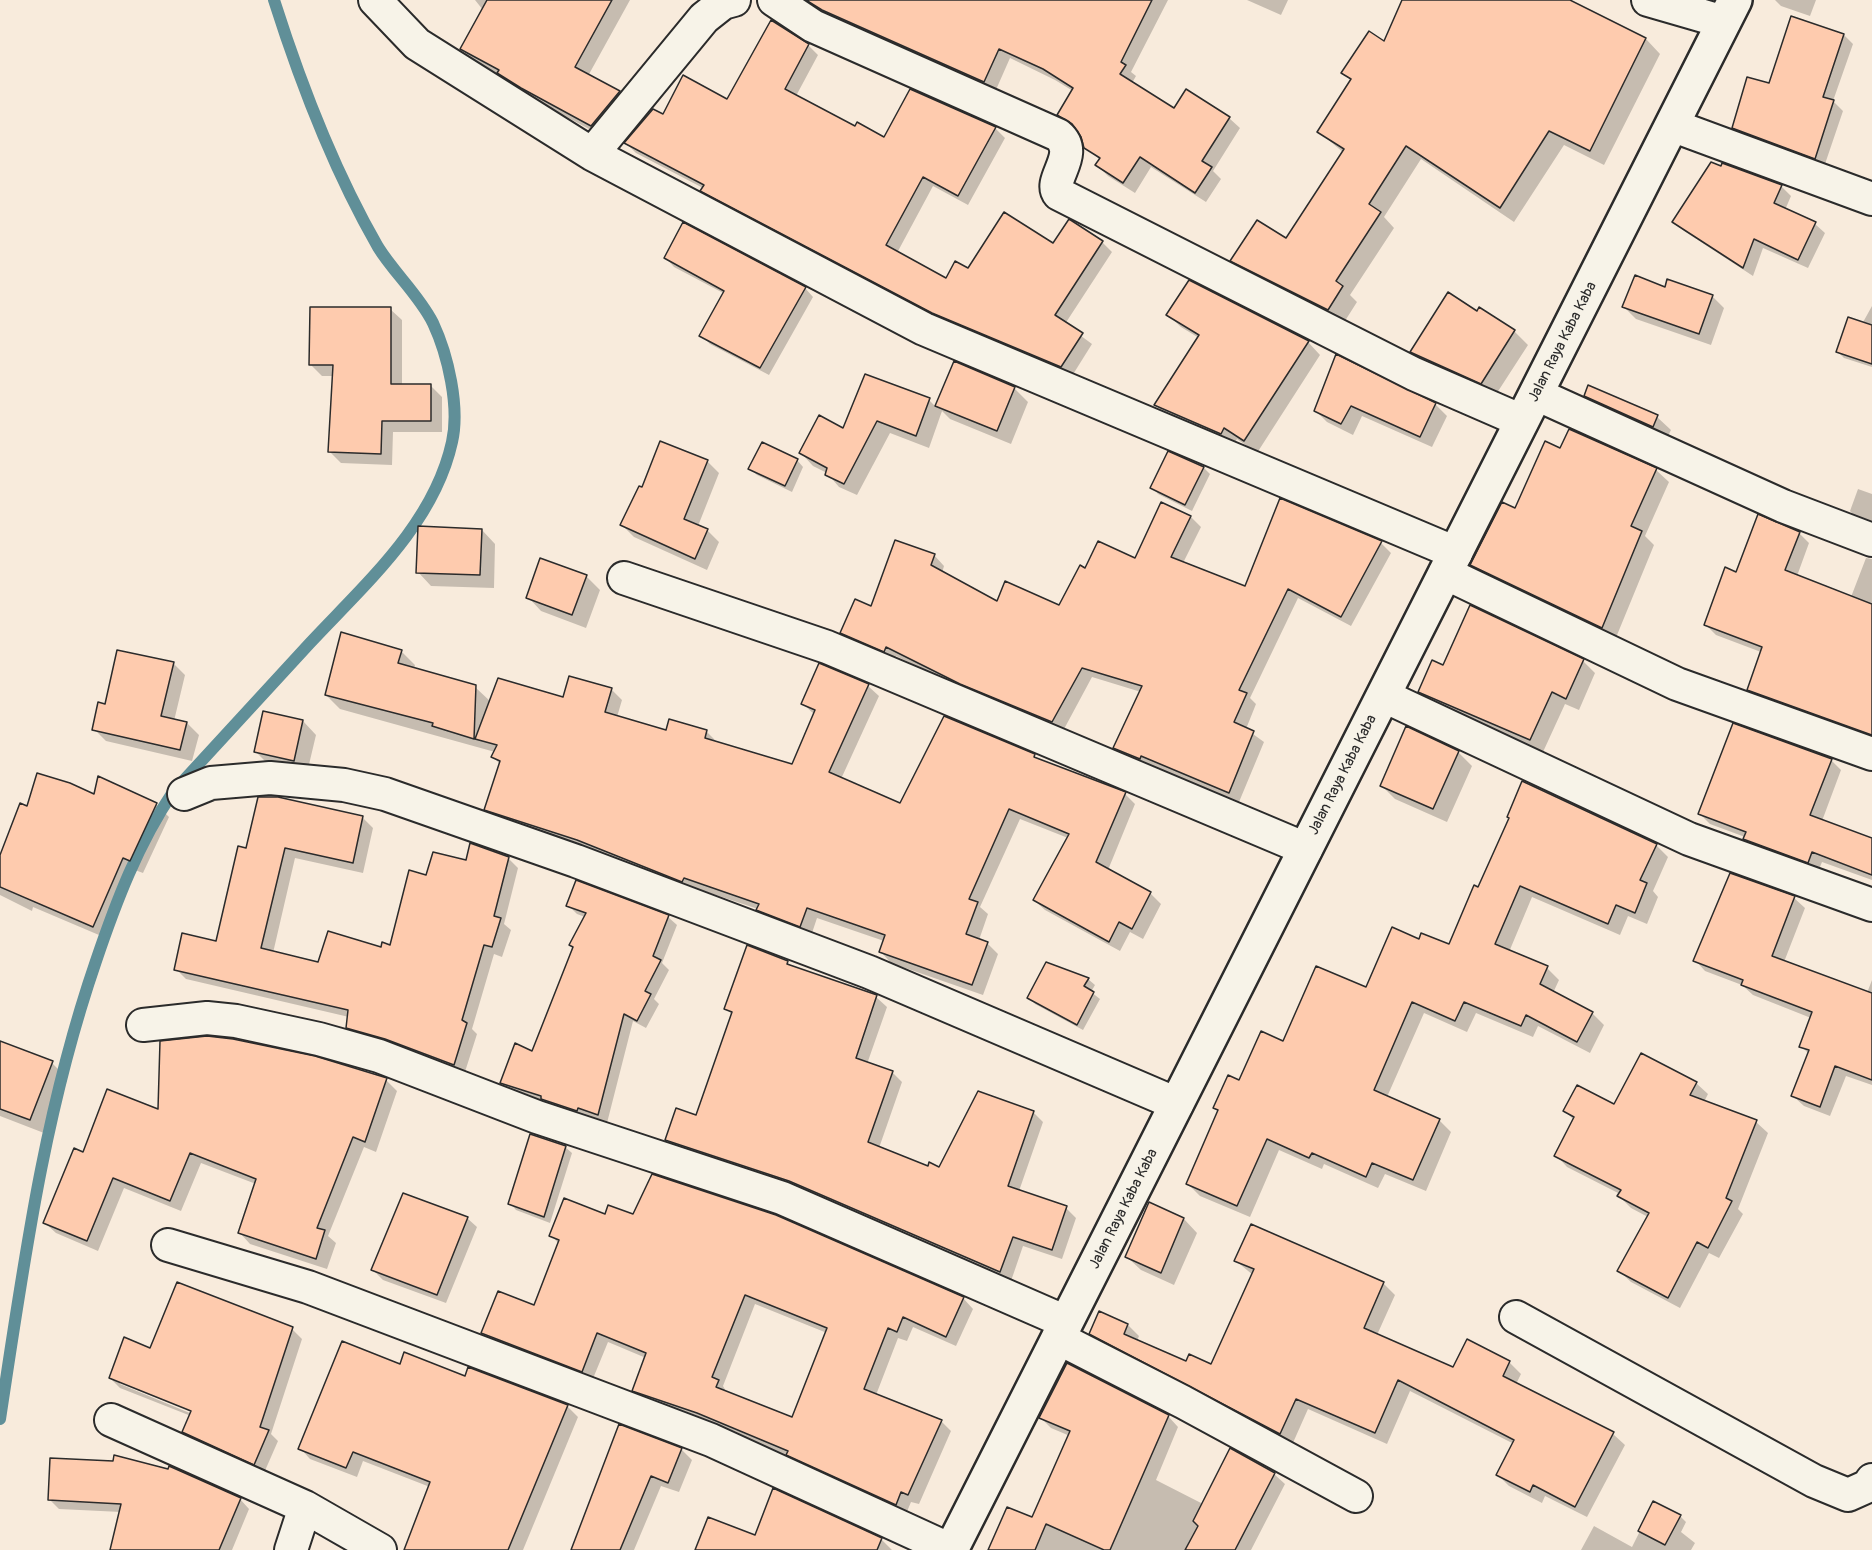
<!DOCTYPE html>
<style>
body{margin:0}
canvas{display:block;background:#f8ebdc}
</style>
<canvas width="1872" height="1550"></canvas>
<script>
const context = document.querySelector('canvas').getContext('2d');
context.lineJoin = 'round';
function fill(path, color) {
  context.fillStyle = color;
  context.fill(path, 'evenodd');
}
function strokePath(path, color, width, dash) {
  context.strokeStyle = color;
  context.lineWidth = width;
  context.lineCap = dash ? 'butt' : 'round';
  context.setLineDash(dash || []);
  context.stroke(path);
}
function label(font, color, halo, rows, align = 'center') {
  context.font = font + ' Pangolin,sans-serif';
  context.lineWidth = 4.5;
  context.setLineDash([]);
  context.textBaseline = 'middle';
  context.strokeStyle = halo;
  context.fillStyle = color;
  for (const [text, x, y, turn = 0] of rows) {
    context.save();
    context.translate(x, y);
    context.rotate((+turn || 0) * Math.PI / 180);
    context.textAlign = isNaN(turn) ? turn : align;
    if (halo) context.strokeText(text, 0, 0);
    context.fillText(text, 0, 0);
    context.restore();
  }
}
fill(new Path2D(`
 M475 0H630L588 76 619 92 631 104 604 137 535 100 502 76 473 61 462 49 483 10Z
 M817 0H1168L1131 72 1136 76 1132 83 1175 110 1229 118 1240 128 1213 171 1221 179 1206 202 1151 167 1135 193 1108 176 1097 165 1100 160 1085 147 1078 130 1059 115 1073 91 1055 80 1010 58 995 92 826 15 815 4Z
 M1247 0H1288L1281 15Z
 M1404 0H1541L1572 3 1646 39 1660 54 1604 165 1564 145 1514 222 1421 159 1384 217 1394 228 1350 295 1357 302 1343 324 1246 274 1232 260 1287 240 1344 153 1319 132 1352 81 1343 73 1384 43Z
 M1775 0H1816L1810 16 1781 6Z
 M1844 35 1853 44 1833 101 1843 111 1824 167 1743 137 1733 128 1770 85Z
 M808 45 818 55 796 96 855 129 885 139 995 128 1005 138 968 205 933 186 897 253 946 280 968 270 1054 245 1102 242 1112 252 1065 324 1092 344 1072 376 943 322 712 201 702 191 703 188 636 153 626 143 663 116 727 101Z
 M1781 186 1791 196 1785 210 1815 224 1825 233 1808 268 1763 248 1753 276 1684 231 1674 222Z
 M666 258 805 288 813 297 769 375 710 344 701 335 725 294 674 267Z
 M1668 281 1712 296 1724 308 1711 345 1636 319 1624 307 1665 289Z
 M1872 306V367L1844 358 1838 352 1862 324Z
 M390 309 402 320V385H430L442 397V432H393L392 465 341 463 329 451 334 376H322L311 365Z
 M1480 309 1514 331 1528 345 1495 396 1425 365 1412 352Z
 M1168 315 1308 342 1320 355 1257 453 1237 439 1233 446 1168 417 1156 405 1199 338 1181 327Z
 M1337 357 1436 405 1447 416 1432 447 1362 416 1353 435 1327 422 1316 411Z
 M955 363 1014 388 1028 402 1011 444 950 419 942 411 929 448 890 433 857 495 839 487 827 473 813 466 801 453 844 430 929 400 936 407Z
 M1585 395 1657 417 1671 430 1666 440 1599 409Z
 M1561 450 1656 470 1669 482 1645 536 1654 545 1615 640 1485 578 1472 565Z
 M1169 453 1204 468 1210 474 1192 511 1158 494 1152 487Z
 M797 460 803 467 792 492 757 475 750 469Z
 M707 461 719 473 698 526 707 530 719 542 707 570 634 537 622 525 642 489Z
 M1858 489 1872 494V526L1860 522 1850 511Z
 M1281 500 1381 543 1391 553 1351 626 1298 598 1250 698 1256 704 1246 729 1264 742 1239 802 1151 765 1150 768 1125 758 1115 748 1141 692 1092 677 1063 731 972 693 896 656 894 661 852 643 842 633 934 555 944 566 942 573 998 603 1060 607 1086 570 1136 560 1161 504 1191 517 1201 527 1183 563 1246 588Z
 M482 530 495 544 494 588 431 586 418 572Z
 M1799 533 1809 543 1797 576 1851 597 1866 558 1872 559V741L1759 700 1748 689 1761 652 1716 635 1706 625 1737 574Z
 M586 576 600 590 586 628 541 611 528 597Z
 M401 651 415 665 414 669 475 687 491 702 564 699 611 689 622 700 617 717 667 731 707 732 717 742 792 766 815 715 802 703 868 686 879 696 841 779 901 805 1034 756 1040 761 1125 794 1135 804 1108 870 1150 893 1161 904 1143 939 1130 932 1120 951 1045 910 1034 900 1068 838 1020 819 980 907 988 914 979 940 987 943 998 954 983 995 891 963 881 952 884 941 817 918 811 936 769 920 758 909 695 888 693 892 496 820 486 809 501 765 493 757 495 752 340 709 326 695Z
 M1583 661 1595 673 1579 710 1565 704 1543 752 1432 704 1420 692 1444 667Z
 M173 663 185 675 174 721 187 723 199 735 192 761 106 741 94 729 106 705Z
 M303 721 316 735 307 773 269 765 255 751Z
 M1458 752 1472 766 1447 822 1395 799 1382 786Z
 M1831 760 1841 770 1822 821 1872 840V880L1822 862 1818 872 1755 849 1745 837 1710 824 1700 814Z
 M95 796 156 804 169 817 143 873 135 870 106 938 33 907 32 911 0 895V863L28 808Z
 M363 818 373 828 363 873 295 858 273 953 319 963 392 947 428 877 467 862 508 858 518 868 504 924 511 930 502 957 494 954 472 1029 477 1034 464 1075 358 1038 347 1027 349 1017 186 979 176 969 217 942 247 850Z
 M1656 845 1668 857 1653 891 1658 897 1647 924 1628 916 1620 935 1532 897 1509 952 1547 968 1559 980 1553 993 1592 1013 1604 1025 1590 1053 1538 1026 1533 1037 1476 1013 1467 1032 1424 1013 1387 1097 1439 1120 1451 1132 1426 1191 1385 1174 1378 1188 1324 1164 1322 1169 1279 1150 1250 1217 1200 1196 1188 1184 1219 1111 1215 1107 1240 1082 1284 1043 1367 989 1420 941 1449 946 1479 889Z
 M1794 898 1805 908 1784 962 1867 993 1872 980V1085L1846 1076 1830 1116 1804 1106 1793 1096 1809 1054 1801 1046 1811 1018 1753 995 1742 985 1705 971 1695 960Z
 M568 905 668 917 677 925 662 963 669 970 654 999 659 1004 646 1028 633 1021 607 1123 551 1107 546 1103 510 1092 502 1083 533 1053 575 949 571 945 585 917 577 914Z
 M787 962 793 968 876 997 887 1007 867 1064 892 1072 902 1082 879 1148 929 1168H940L1033 1112 1043 1122 1019 1191 1066 1208 1076 1218 1062 1259 1023 1246 1011 1281 677 1150 667 1140 697 1117 733 1016 726 1008Z
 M1088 979 1095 985 1091 992 1100 999 1083 1030 1035 1004 1029 997Z
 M0 1043 52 1063 65 1076 44 1133 0 1116Z
 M386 1080 397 1091 376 1152 364 1147 328 1236 336 1243 327 1269 250 1244 240 1233 256 1184 201 1163 181 1211 124 1188 98 1251 56 1233 45 1223 84 1154 160 1111Z
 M1696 1083 1708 1094 1704 1102 1756 1122 1768 1133 1738 1209 1743 1214 1719 1258 1709 1253 1680 1308 1631 1282 1619 1271 1648 1217 1631 1208 1619 1196 1620 1194 1567 1167 1556 1155 1574 1120 1565 1111 1615 1106Z
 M565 1147 572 1153 550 1223 516 1210 510 1203Z
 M1150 1204 1184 1219 1197 1233 1174 1285 1141 1270 1127 1257Z
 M606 1215 634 1216 963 1298 973 1309 956 1346 913 1327 907 1341 898 1338 876 1395 941 1421 951 1431 919 1504 911 1502 906 1514 799 1465 790 1457 644 1401 633 1390 646 1358 608 1342 592 1381 493 1343 483 1333 535 1307 559 1244 551 1235ZM755 1304 827 1333 793 1419 727 1393 723 1386Z
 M467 1218 477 1227 446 1303 383 1280 373 1270Z
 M1236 1261 1383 1283 1395 1295 1377 1335 1454 1369 1509 1362 1521 1374 1516 1384 1613 1434 1625 1445 1587 1517 1545 1496 1542 1503 1509 1486 1498 1475 1514 1444 1410 1391 1387 1444 1308 1409 1292 1445 1103 1345 1091 1333 1128 1325 1139 1336 1137 1341 1187 1363 1212 1366 1253 1275Z
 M292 1329 302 1339 271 1434 278 1441 264 1473 194 1442 184 1432 191 1416 120 1388 110 1378 151 1350ZM120 1381 198 1413 197 1416 120 1384Z
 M400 1366 465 1378 567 1406 578 1417 523 1550H405L430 1487 363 1461 357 1477 310 1459 300 1448Z
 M1168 1416 1178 1427 1156 1480 1203 1504 1274 1474 1285 1484 1251 1550H990L1032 1519 1070 1436 1051 1428 1041 1418Z
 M620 1426 682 1450 692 1460 679 1492 661 1486 634 1550H572Z
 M240 1499 249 1509 232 1550H112L121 1512 59 1509 50 1500Z
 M1654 1503 1680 1516 1686 1522 1681 1532 1695 1543 1691 1550H1581L1594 1526 1632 1547Z
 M755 1537 881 1539 892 1550H696Z`), '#0003');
strokePath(new Path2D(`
 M0 1419C24 1262 44 1112 96 961 116 902 138 844 173 792 219 742 264 693 310 643 365 584 434 524 452 442 460 407 448 355 433 323 419 295 394 273 378 247 333 169 301 85 274 0`), '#608f98', 12);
const building = new Path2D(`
 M487 0H612L575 67 620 91 591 126 521 88 497 73 499 70 460 49Z
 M806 0H1152L1121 62 1126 65 1120 74 1174 108 1186 89 1230 117 1202 161 1212 167 1195 193 1140 157 1123 183 1095 165 1100 158 1084 148 1081 137 1072 124 1057 115 1073 88 1043 69 999 49 984 82 822 10Z
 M1402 0H1570L1646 38 1590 151 1549 131 1500 208 1406 146 1369 204 1381 212 1336 281 1343 286 1328 310 1230 261 1257 220 1286 238 1344 149 1317 132 1351 79 1341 73 1369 31 1384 41Z
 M1791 16 1844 34 1823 97 1834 100 1815 159 1732 128 1747 77 1769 83Z
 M771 20 809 44 785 89 855 126 857 122 884 137 910 89 996 127 958 196 923 177 886 245 946 278 955 261 968 268 1004 212 1053 243 1069 219 1103 241 1055 315 1083 333 1061 367 932 313 700 191 704 185 624 143 653 109 663 114 683 75 727 99Z
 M1711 162 1721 166 1722 163 1782 185 1774 203 1816 222 1798 260 1754 239 1743 268 1672 222Z
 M683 222 806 287 760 368 699 336 724 291 664 258Z
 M1635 275 1665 287 1667 279 1713 295 1699 334 1622 307Z
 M1189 280 1309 341 1244 441 1224 428 1221 434 1154 405 1199 335 1166 315Z
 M1448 292 1477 311 1479 307 1515 330 1481 384 1410 352Z
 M310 307H391V384H431V421H382L381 454 328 452 333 365H309Z
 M1848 317 1872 325V364L1836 352Z
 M1336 354 1436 403 1420 437 1351 406 1341 424 1314 411Z
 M954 361 1015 387 997 431 935 406Z
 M865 374 930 398 916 436 877 421 844 484 825 475 827 468 799 453 819 415 843 428Z
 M1588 385 1658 415 1653 427 1584 396Z
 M1569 429 1657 468 1631 526 1642 531 1602 628 1470 565 1502 502 1515 508 1545 441 1560 448Z
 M660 441 708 460 684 519 708 529 695 559 620 525 639 486 642 487Z
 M762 442 798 459 785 486 748 469Z
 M1168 451 1204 467 1185 505 1150 488Z
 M1280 498 1382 541 1341 617 1288 589 1239 690 1247 693 1234 722 1254 731 1229 793 1141 756 1140 759 1113 748 1142 686 1082 668 1052 722 960 684 886 647 884 652 840 633 855 599 871 606 895 540 935 554 931 565 997 601 1005 581 1059 605 1080 565 1085 568 1098 541 1135 558 1161 502 1191 516 1171 557 1245 586Z
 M1758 514 1800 532 1785 570 1872 604V735L1747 690 1762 647 1704 625 1725 567 1736 572Z
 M418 526 482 529 480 575 416 573Z
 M540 558 587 575 572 615 526 598Z
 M1470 605 1584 659 1566 699 1552 692 1530 740 1418 692 1432 660 1443 665Z
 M341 632 402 650 398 663 476 685 474 739 432 726 433 723 325 695Z
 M117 650 174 662 161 716 187 722 180 750 92 730 98 702 105 704Z
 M819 663 869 684 829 772 900 803 944 716 1035 754 1034 757 1126 792 1096 862 1151 892 1132 929 1119 922 1109 942 1033 900 1069 834 1009 809 969 899 978 902 966 934 988 942 972 985 879 952 885 935 807 908 800 927 756 910 759 904 684 878 682 882 577 840 484 810 500 761 491 757 497 745 475 739 498 678 563 697 569 676 612 688 605 712 666 730 669 719 707 730 705 738 792 764 815 710 801 704Z
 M263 711 303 720 294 761 254 752Z
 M1733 723 1832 759 1810 815 1872 838V875L1812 852 1808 863 1743 839 1746 832 1698 814Z
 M1406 726 1459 751 1433 809 1380 786Z
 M37 773 70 783 94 794 98 776 157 803 130 861 123 858 93 927 0 887V855L20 803 27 806Z
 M1522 781 1657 844 1640 880 1647 883 1635 913 1616 905 1608 924 1520 886 1495 944 1548 966 1540 984 1593 1012 1577 1042 1526 1015 1521 1026 1464 1002 1455 1021 1412 1002 1374 1090 1440 1119 1413 1180 1372 1163 1366 1177 1312 1153 1309 1158 1267 1139 1237 1206 1186 1184 1218 1110 1213 1108 1228 1075 1239 1080 1261 1031 1283 1041 1316 966 1366 987 1392 927 1419 939 1421 933 1449 944 1474 885 1478 887 1509 818 1507 817Z
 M258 797H278L363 816 353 863 285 848 261 948 318 962 328 931 381 947 382 942 390 945 409 870 426 875 433 852 466 860 470 843 509 857 494 916 501 918 492 947 484 945 462 1020 467 1023 454 1065 385 1039 346 1028 348 1010 174 970 182 933 216 941 238 846 246 848Z
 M1730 873 1795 896 1772 956 1872 993V1080L1835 1066 1820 1107 1791 1096 1809 1050 1799 1047 1812 1012 1741 985 1743 980 1693 961Z
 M576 880 669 915 653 956 661 960 645 991 651 994 637 1021 624 1014 598 1115 578 1108 577 1111 541 1099V1096L500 1083 515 1043 532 1051 573 947 569 945 586 913 566 906Z
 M747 945 788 961 787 964 877 995 856 1058 893 1071 868 1142 928 1166 929 1162 939 1167 978 1091 1034 1111 1008 1186 1067 1206 1052 1250 1013 1237 1000 1272 789 1181 665 1140 676 1108 696 1115 732 1012 724 1009Z
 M1046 962 1089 978 1084 986 1094 992 1077 1025 1027 998Z
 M207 1036 233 1039 315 1056 387 1078 365 1142 353 1137 317 1228 325 1230 316 1259 238 1233 256 1179 190 1153 170 1201 113 1178 87 1241 43 1223 74 1148 83 1152 107 1089 158 1109 160 1041Z
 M0 1041 53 1061 30 1120 0 1109Z
 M1641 1053 1697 1082 1690 1095 1757 1120 1726 1198 1732 1201 1708 1248 1697 1242 1668 1298 1617 1271 1649 1213 1617 1196 1621 1190 1554 1156 1574 1117 1563 1111 1577 1085 1614 1104Z
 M530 1134 566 1146 544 1217 508 1204Z
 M652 1174 776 1215 964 1297 946 1337 903 1317 897 1332 888 1328 864 1389 942 1420 908 1495 901 1492 896 1505 786 1455 788 1451 697 1413 632 1391 646 1353 597 1333 582 1372 481 1333 498 1291 534 1305 559 1240 549 1236 564 1198 605 1214 608 1205 633 1214ZM745 1295 827 1328 792 1417 716 1387 719 1380 712 1377Z
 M403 1193 468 1217 437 1295 371 1270Z
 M1149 1202 1184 1218 1161 1273 1125 1257Z
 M1251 1224 1384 1282 1364 1328 1453 1367 1467 1339 1510 1361 1503 1376 1614 1432 1575 1507 1533 1485 1530 1492 1496 1475 1514 1440 1398 1380 1375 1433 1296 1399 1280 1434 1089 1334 1099 1311 1128 1324 1124 1334 1186 1361 1189 1354 1211 1364 1254 1269 1234 1261Z
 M177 1282 293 1327 260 1427 269 1430 254 1465 182 1432 191 1411 109 1378 124 1337 150 1348Z
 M342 1341 400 1364 404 1352 465 1376 468 1367 568 1405 508 1550H404L430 1482 353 1452 346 1468 298 1449Z
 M1067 1363 1169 1415 1110 1550H1104L1046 1524 1035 1550H988L1007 1507 1032 1517 1070 1431 1039 1418Z
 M619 1424 682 1448 668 1483 651 1476 620 1550H571Z
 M1230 1448 1275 1473 1235 1550H1185L1198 1526 1193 1521Z
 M114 1455 168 1469 169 1466 241 1498 219 1550H110L121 1504 48 1500 50 1458 113 1461Z
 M773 1488 882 1538 877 1550H695L708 1517 755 1535Z
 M1653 1501 1681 1515 1665 1545 1638 1531Z`);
fill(building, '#fecbae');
strokePath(building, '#2b2b2b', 1.5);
const minor = new Path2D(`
 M375 0 417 44 592 154 924 329 1456 553
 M774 0 813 26 1058 135C1081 154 1047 180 1059 194L1414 374 1522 421
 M1648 0 1724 22
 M1674 126 1872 199
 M592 154 704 18 723 3 734 0
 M1536 394 1783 506 1872 540
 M1445 573 1677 684 1872 754
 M624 578 827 647 1306 849
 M1384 696 1689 839 1872 905
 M184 794 211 783 270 778 344 785 385 794 576 861 869 972 1177 1104
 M143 1025 207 1018 236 1021 319 1039 379 1056 537 1117 782 1198 1066 1322
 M168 1245 308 1287 711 1440 951 1550
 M1516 1317 1814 1481 1848 1495 1868 1486 1872 1480
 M1058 1338 1183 1402 1356 1496
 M111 1420 305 1507 380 1550
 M291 1550 305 1507`);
const tertiary = new Path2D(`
 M951 1550 1735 0`);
strokePath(minor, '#2b2b2b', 36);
strokePath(tertiary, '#2b2b2b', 38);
strokePath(minor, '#f7f3e8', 32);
strokePath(tertiary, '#f7f3e8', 33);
label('15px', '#2b2b2b', '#f7f3e8', [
 ["Jalan Raya Kaba Kaba",1563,342,-63],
 ["Jalan Raya Kaba Kaba",1343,775,-63],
 ["Jalan Raya Kaba Kaba",1124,1209,-63]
]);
</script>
